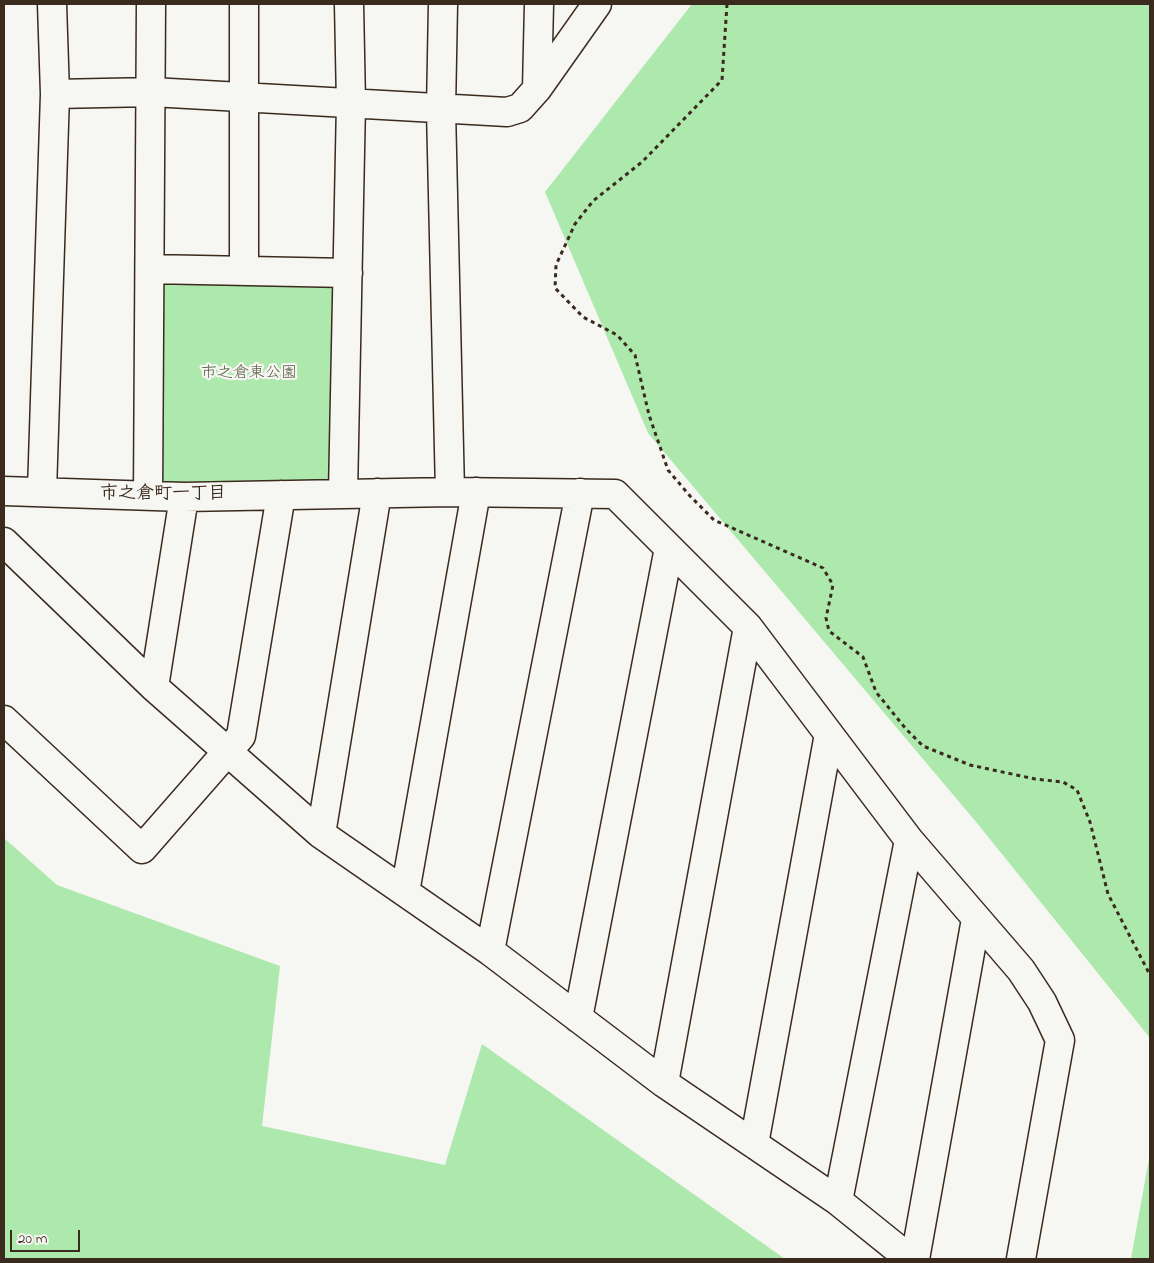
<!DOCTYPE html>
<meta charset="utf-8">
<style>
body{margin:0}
#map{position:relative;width:1154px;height:1263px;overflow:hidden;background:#f6f6f2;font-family:"Indie Flower",sans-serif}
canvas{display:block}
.frame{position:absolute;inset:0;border:5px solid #3b2a1e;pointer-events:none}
.scale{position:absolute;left:10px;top:1230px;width:70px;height:22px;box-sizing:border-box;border:2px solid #3b2a1e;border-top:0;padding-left:6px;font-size:15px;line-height:18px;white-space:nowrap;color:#3b2a1e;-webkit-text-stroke:4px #f6f6f2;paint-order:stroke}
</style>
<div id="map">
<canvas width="1154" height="1263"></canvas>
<div class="frame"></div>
<div class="scale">20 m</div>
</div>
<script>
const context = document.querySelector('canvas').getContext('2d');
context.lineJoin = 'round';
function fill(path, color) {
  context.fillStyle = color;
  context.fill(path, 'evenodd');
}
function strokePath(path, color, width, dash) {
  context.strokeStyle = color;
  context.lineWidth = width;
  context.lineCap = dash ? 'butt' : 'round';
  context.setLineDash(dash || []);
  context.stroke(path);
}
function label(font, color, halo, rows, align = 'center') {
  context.font = font + ' "Indie Flower","Klee One",sans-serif';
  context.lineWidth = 4.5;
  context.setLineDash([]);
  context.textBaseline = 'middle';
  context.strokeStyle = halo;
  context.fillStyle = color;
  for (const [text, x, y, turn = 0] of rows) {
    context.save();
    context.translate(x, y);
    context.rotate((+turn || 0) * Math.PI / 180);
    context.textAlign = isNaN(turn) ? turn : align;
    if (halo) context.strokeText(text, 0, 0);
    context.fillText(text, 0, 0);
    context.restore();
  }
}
fill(new Path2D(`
 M692 4H1150V1038L977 823 648 433 545 192Z
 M153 278 348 280 339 482H157Z
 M4 838 57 885 280 966 262 1126 445 1165 482 1044 785 1259H4Z
 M1150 1153V1259H1131Z`), '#ade8ad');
const minor = new Path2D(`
 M443 4 441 110 450 492
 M537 89 539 4
 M55 94 152 92 507 112 520 108 537 89 597 4
 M150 269 348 273
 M244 271V4
 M4 491 184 497 450 492 615 494 748 627 909 840 1021 970 1042 1002 1060 1040 1021 1259
 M42 491 55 94 52 4
 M343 493 351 103 349 4
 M148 495 151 4
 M4 542 154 687 321 834 490 951 664 1083 838 1201 910 1259
 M154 687 184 497
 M4 720 142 849 241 736 281 495
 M321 834 377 493
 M405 892 476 492
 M490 951 580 493
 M578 1018 669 548
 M664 1083 748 627
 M754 1144 829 734
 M838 1201 909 840
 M915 1259 976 919`);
strokePath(minor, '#3b2a1e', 31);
strokePath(new Path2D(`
 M727 4 722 80 642 162 593 201 575 224 556 265 555 288 583 317 617 335 635 355 649 415 668 470 690 496 714 520 823 568 833 585 826 618 829 631 863 657 876 692 906 729 923 746 970 765 1035 779 1063 782 1077 790 1090 822 1108 894 1150 975`), '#3b2a1e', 3, [4, 4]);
strokePath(minor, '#f6f6f2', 28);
label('16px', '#585a42', '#f6f6f2', [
 ["市之倉東公園",249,374]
]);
label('bold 18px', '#3b2a1e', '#f6f6f2', [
 ["市之倉町一丁目",163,495]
]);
</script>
